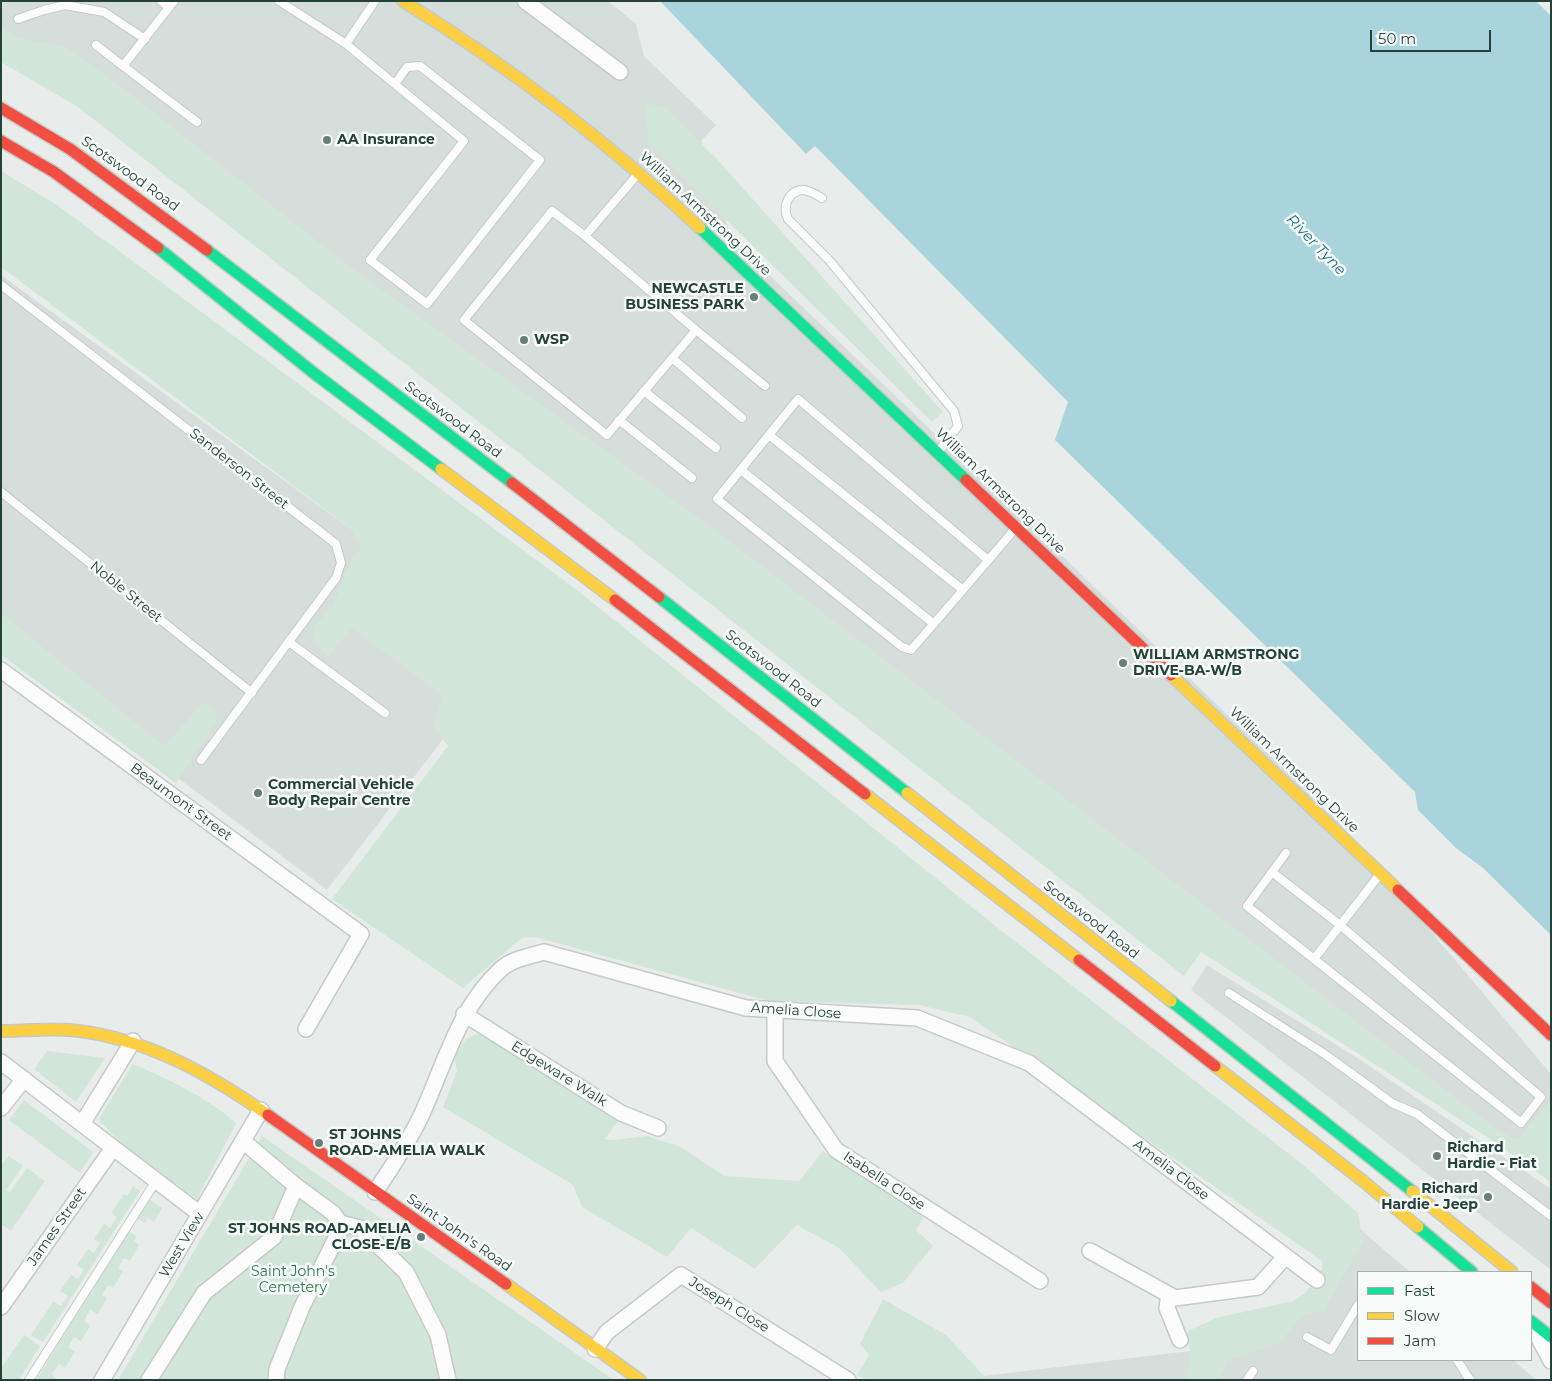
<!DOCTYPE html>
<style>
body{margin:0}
#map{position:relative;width:1552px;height:1381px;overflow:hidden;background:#e8edeb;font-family:Montserrat,sans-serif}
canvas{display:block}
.frame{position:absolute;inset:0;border:2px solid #24423a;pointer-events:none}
.legend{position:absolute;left:1357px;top:1271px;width:175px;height:90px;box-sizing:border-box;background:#f7fbf9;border:1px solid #a3b1ad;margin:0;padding:6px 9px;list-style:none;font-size:15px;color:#24423a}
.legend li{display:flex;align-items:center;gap:10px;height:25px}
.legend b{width:25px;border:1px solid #a3b1ad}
.scale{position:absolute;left:1370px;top:30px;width:121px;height:22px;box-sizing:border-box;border:2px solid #24423a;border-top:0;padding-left:6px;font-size:15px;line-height:18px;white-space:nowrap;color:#24423a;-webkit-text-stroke:4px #f7fbf9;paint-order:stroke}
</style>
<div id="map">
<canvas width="1552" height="1381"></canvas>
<div class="frame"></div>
<ul class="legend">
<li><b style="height:6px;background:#16e098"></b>Fast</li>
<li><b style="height:6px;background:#ffcf43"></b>Slow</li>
<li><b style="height:6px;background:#f24e42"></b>Jam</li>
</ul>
<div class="scale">50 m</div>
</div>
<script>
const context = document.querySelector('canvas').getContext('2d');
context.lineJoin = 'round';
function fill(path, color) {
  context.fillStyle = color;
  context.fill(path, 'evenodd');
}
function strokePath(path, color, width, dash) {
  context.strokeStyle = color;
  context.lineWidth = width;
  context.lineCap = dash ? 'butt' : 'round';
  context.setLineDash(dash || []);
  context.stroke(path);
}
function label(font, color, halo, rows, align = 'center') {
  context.font = font + ' Montserrat,sans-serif';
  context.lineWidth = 5;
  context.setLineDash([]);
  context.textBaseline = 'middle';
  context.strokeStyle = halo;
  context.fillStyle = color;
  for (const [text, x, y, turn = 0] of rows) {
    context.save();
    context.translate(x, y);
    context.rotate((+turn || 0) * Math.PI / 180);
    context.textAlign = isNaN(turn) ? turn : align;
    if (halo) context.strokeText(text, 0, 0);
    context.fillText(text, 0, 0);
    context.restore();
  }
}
fill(new Path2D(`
 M1 1H608L636 24 644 56 716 125 701 141 732 239 1338 821 1551 1074V1110L1515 1147 28 49 1 27Z
 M1 275 351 529 484 686 327 890 1 645Z
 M1207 965 1356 1057 1551 1189V1270L1191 990Z
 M1354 1224 1410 1272H1358V1360H1513L1536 1380H981L984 1376 1272 1341Z`), '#d6dedb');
fill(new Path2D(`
 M1 27 18 38 66 47 125 90 354 270 715 530 1499 1131 1518 1140 1551 1099V1182L1487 1137 1201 952 1184 976 78 107 1 62Z
 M645 103 665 108 716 158 943 412 932 422 649 144Z
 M1 171 57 205 577 590 998 928 1302 1164 1358 1213 1363 1241 1323 1312 1304 1314 1279 1343 1229 1360 1218 1380H1185L1190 1363 1188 1331 1216 1318 1293 1301 1323 1282 1322 1261 970 1017 919 1005 769 1001 535 937 522 938 463 988 332 899 448 746 433 726 443 696 352 628 328 657 314 641 315 626 333 605 353 558 361 548 351 529 1 267Z
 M1 613 164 746 204 702 212 708 218 720 176 783 1 655Z
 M476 1034 485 1035 618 1121 605 1139 614 1140 647 1136 681 1147 724 1176 799 1181 823 1151 924 1216 916 1230 933 1246 903 1283 881 1292 839 1248 797 1225 755 1269 691 1228 667 1257 582 1207 573 1185 443 1107 457 1071 454 1057 466 1039Z
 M47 1051 105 1058 76 1102 34 1069Z
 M133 1064C170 1080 205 1096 236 1123L197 1199 135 1156 98 1120Z
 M24 1100 93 1152 80 1173 9 1120Z
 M262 1136 614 1380H118Z
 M9 1156 23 1166 6 1190 10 1192 27 1168 45 1181 11 1231 1 1224V1166Z
 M133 1186 140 1191 43 1342 31 1335 53 1302 61 1306 68 1296 60 1291 71 1275 78 1279 84 1270 77 1265 88 1249 94 1253 100 1243 94 1239 104 1224 110 1228 117 1217 111 1213 124 1194 127 1196Z
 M149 1199 162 1208 154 1222 148 1218 145 1223 137 1218Z
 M129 1231 137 1236 134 1241 139 1245 130 1261 124 1258 118 1268 123 1272 113 1288 108 1285 102 1295 107 1298 98 1314 90 1310 84 1321 90 1326 81 1341 74 1337 68 1347 75 1352 65 1368 59 1364 52 1374 58 1380H36Z
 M883 1299 946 1335 984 1376 981 1380H867L857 1375 869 1355 860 1344Z
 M24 1335 40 1346 19 1380H1V1368Z`), '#d1e6d8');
fill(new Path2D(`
 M660 1H1536L1551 16V935L1483 868 1456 848 1418 810 1415 792 1055 440 1068 402 815 146 806 154Z`), '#a9d4db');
const lane = new Path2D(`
 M161 1 169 7
 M174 1 123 66 197 122
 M279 1 346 44 464 141 370 260 427 304 540 160 420 66 407 67 395 84
 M18 19 44 10 65 5 104 12 145 39
 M346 44 375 1
 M96 45 123 66
 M822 198C817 195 810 191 804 190 788 190 782 207 788 219L829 260 954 411 958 426 938 452
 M552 211 585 236 696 330 607 435 464 320Z
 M585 236 637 175
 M1 285 336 544 341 563 336 578 201 760
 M696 330 765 386
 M672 358 742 418
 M644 391 716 448
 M619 420 692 478
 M769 435 963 590
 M741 470 934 624
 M1 492 252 693
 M988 560 798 399 717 499 902 647 911 650C946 610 980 570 1014 530
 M289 642 385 713
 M1272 872 1340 925 1541 1097 1521 1123 1247 906 1286 853
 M1314 959 1380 874
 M1229 993 1326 1055 1392 1103 1417 1114 1551 1216
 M1307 1337 1331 1350 1358 1305
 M1457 1360 1470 1380
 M29 1380 156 1181
 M1247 1380 1253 1371`);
const street = new Path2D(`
 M525 1 620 72
 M1 670 361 934 306 1029
 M775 1010V1061L836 1150 1040 1281
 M464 1014 621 1113 658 1128
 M1 1062 200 1214
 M1 1108 24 1079
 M82 1124 133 1041
 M243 1141 296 1186 333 1213 340 1223V1230L302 1307 277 1369 276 1380
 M375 1192C392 1167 408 1143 421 1116 444 1066 459 1007 501 969 512 959 530 956 544 952L746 1008 917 1018 1029 1063 1317 1280
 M340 1223 360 1228 406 1272 438 1335 448 1380
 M1090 1251 1175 1298 1258 1287 1285 1257
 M1169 1295 1167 1308 1180 1340
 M1 1307 113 1148
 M1533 1327 1551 1361
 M595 1349 607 1332 681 1275 848 1380
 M102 1380 261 1110
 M149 1380 204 1293 274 1237 296 1186`);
const fast = new Path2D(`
 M700 228 966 480
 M158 248 315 374 441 469
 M207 250 512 483
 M659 597 907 793
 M1171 1001 1412 1191
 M1418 1227 1472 1272
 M1531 1321 1551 1337`);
const slow = new Path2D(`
 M403 1C510 67 608 142 700 228
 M441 469 615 600
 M1171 675 1398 890
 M907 793 1171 1001
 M865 794 1079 960
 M1 1031C24 1031 47 1028 70 1030 144 1037 208 1073 268 1115
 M1215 1066 1363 1181 1418 1227
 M1412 1191 1512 1272
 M506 1284 640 1380`);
const jam = new Path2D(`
 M1 108 70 149 207 250
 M1 141 54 172 158 248
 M966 480 1171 675
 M512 483 659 597
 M615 600 865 794
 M1398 890 1551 1035
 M1079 960 1215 1066
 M268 1115 506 1284
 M1531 1287 1551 1303`);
strokePath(lane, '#c5cac8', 10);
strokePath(street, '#c5cac8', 18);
strokePath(fast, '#c3cbc8', 14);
strokePath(slow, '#c3cbc8', 14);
strokePath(jam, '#c3cbc8', 14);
strokePath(lane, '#fcfcfc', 8);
strokePath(street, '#fcfcfc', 15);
strokePath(fast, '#16e098', 11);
strokePath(slow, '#ffcf43', 11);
strokePath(jam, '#f24e42', 11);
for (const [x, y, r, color] of [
 [327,140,5,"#697e78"],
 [754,297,5,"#697e78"],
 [524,340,5,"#697e78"],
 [1123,663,5,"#697e78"],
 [258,793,5,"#697e78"],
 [319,1143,5,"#697e78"],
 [1437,1156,5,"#697e78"],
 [1488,1197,5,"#697e78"],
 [421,1237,5,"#697e78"]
]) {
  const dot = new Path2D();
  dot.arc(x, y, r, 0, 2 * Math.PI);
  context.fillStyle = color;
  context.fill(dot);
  strokePath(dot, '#f7fbf9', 2);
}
label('bold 14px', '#24423a', '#f7fbf9', [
 ["AA Insurance",337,140],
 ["NEWCASTLE",744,289,"right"],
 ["BUSINESS PARK",744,305,"right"],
 ["WSP",534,340],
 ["WILLIAM ARMSTRONG",1133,655],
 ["DRIVE-BA-W/B",1133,671],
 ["Commercial Vehicle",268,785],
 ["Body Repair Centre",268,801],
 ["ST JOHNS",329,1135],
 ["ROAD-AMELIA WALK",329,1151],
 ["Richard",1447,1148],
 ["Hardie - Fiat",1447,1164],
 ["Richard",1478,1189,"right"],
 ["Hardie - Jeep",1478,1205,"right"],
 ["ST JOHNS ROAD-AMELIA",411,1229,"right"],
 ["CLOSE-E/B",411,1245,"right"]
], 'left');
label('14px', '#24423a', '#f7fbf9', [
 ["Scotswood Road",130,174,36],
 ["William Armstrong Drive",705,214,43],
 ["Scotswood Road",453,420,37],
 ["Sanderson Street",239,469,38],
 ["William Armstrong Drive",1000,491,44],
 ["Noble Street",126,592,39],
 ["Scotswood Road",773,669,38],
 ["William Armstrong Drive",1294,770,44],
 ["Beaumont Street",181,802,36],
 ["Scotswood Road",1091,920,38],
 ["Amelia Close",796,1011,4],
 ["Edgeware Walk",559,1074,32],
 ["Amelia Close",1171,1170,37],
 ["Isabella Close",884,1181,33],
 ["James Street",57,1227,-55],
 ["Saint John's Road",459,1233,35],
 ["West View",182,1245,-59],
 ["Joseph Close",729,1305,32]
]);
label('14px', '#2d7a4b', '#f7fbf9', [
 ["Saint John's",293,1272],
 ["Cemetery",293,1288]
]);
label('italic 15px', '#1c6f80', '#f7fbf9', [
 ["River Tyne",1316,245,46]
]);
</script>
